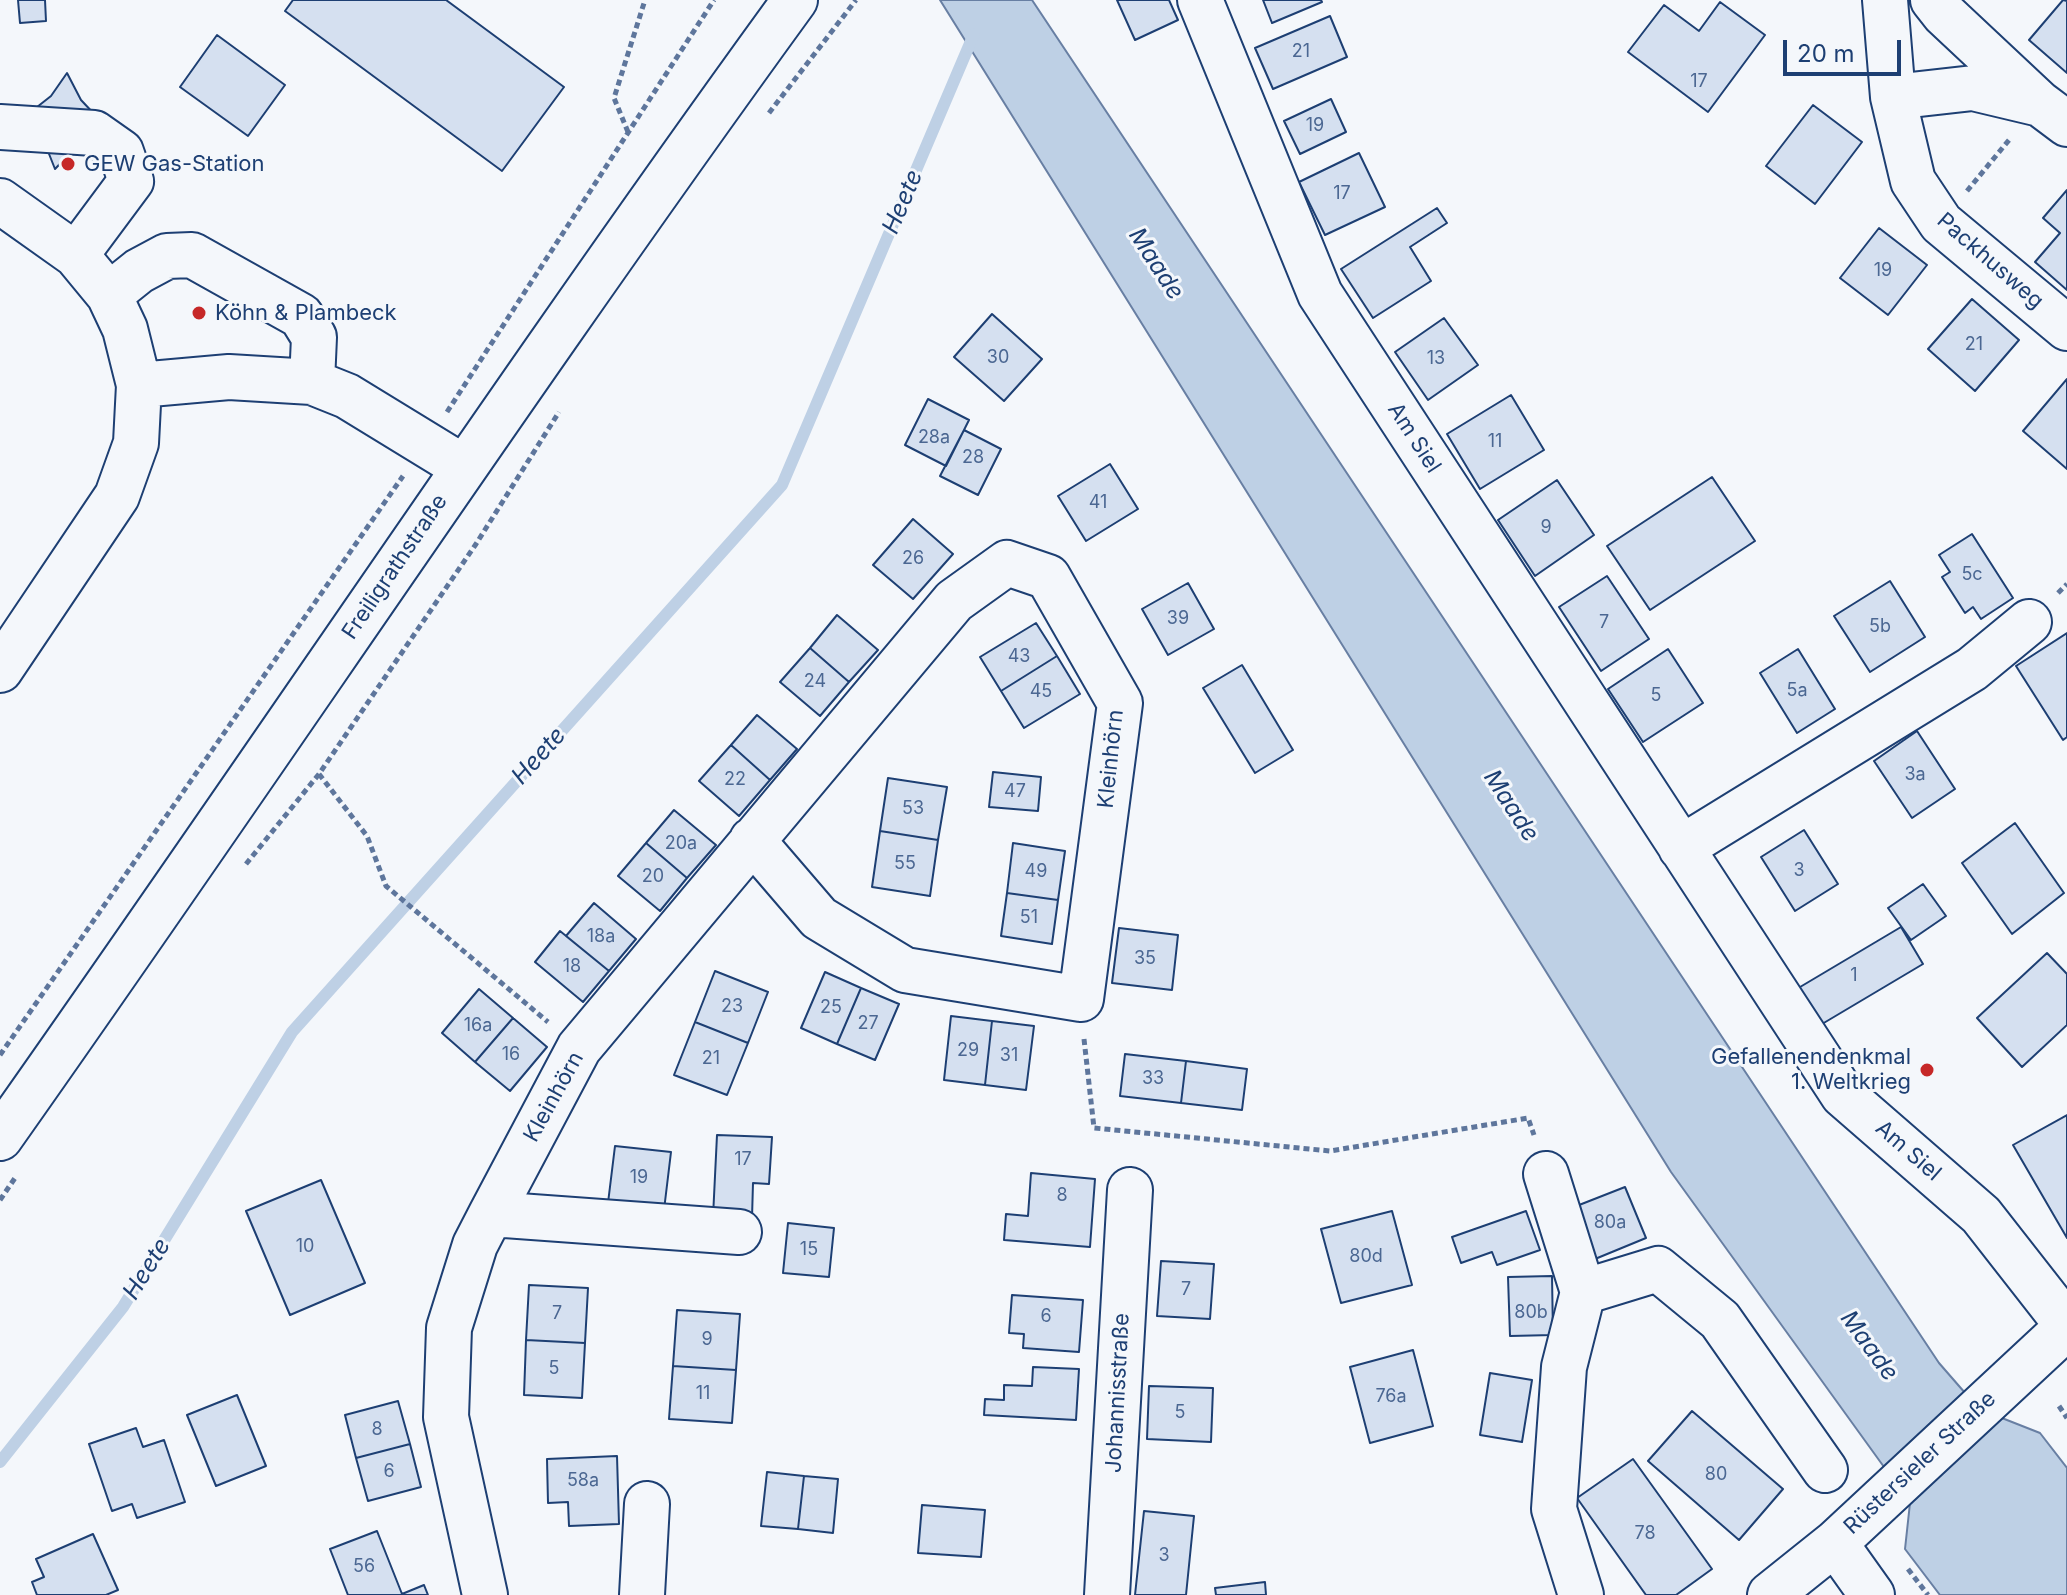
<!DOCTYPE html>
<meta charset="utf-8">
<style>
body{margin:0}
#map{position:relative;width:2067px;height:1595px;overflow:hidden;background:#f4f7fb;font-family:Inter,sans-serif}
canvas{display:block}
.scale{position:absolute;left:1783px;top:40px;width:118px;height:36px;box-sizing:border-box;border:4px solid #1d3f73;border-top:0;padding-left:10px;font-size:24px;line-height:28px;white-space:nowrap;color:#1d3f73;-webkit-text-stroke:6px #f4f7fb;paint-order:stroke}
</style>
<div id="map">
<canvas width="2067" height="1595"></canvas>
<div class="scale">20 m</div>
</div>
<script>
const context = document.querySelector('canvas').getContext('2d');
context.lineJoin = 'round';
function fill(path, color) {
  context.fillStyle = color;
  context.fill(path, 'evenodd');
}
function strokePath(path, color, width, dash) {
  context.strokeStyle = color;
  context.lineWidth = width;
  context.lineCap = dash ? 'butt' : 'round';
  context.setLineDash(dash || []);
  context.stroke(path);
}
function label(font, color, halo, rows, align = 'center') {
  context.font = font + ' Inter,sans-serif';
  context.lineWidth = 6;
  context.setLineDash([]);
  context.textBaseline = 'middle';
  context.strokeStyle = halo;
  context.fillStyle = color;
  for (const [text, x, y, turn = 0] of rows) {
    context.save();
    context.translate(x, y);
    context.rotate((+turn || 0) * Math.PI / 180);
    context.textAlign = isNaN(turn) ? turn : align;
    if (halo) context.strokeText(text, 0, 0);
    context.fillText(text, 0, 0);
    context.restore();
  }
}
const water = new Path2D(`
 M940 0H1032L1939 1363 1979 1409 2040 1433 2067 1468V1595H1940L1905 1549 1910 1503 1671 1172Z`);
fill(water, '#bed0e5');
strokePath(water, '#687fa3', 2);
strokePath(new Path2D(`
 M0 1462 123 1307 292 1032 782 485 974 34`), '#bed0e5', 12);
const building = new Path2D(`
 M18 0H45L46 21 20 23Z
 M293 0H446L564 87 502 171 285 11Z
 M1117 0H1169L1178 20 1135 40Z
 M1263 0H1321L1322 2 1272 23Z
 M2063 0 2067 1V73L2029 40Z
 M1720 2 1765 35 1708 112 1628 52 1664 5 1699 31Z
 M1330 16 1347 57 1273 89 1255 48Z
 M217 35 285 85 248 136 180 87Z
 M67 73 81 100 97 117 75 148 55 169 32 111 51 96Z
 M1331 99 1346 132 1300 154 1284 121Z
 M1813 105 1862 142 1815 204 1766 166Z
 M1359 153 1385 207 1325 235 1299 182Z
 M2067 190V290L2035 262 2060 233 2043 218Z
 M1437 208 1447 223 1410 247 1431 281 1373 318 1341 269Z
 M1879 228 1927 265 1888 315 1840 278Z
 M1972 299 2019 340 1975 391 1928 349Z
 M992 314 1042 359 1004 401 954 357Z
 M1444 318 1478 365 1428 400 1395 352Z
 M2067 379V469L2023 431Z
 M1511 395 1544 450 1480 489 1447 434Z
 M928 399 969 420 946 466 905 445Z
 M964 430 1001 449 978 495 940 476Z
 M1110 464 1138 509 1086 541 1058 496Z
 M1712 477 1755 541 1650 610 1607 546Z
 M1557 480 1594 535 1535 576 1498 520Z
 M913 519 953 554 913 599 873 565Z
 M1972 534 2013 598 1981 619 1973 607 1965 613 1942 577 1950 572 1939 555Z
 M1607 576 1649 639 1601 671 1559 607Z
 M1890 581 1925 637 1870 672 1834 616Z
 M1188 583 1214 629 1168 655 1142 609Z
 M837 615 878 650 849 682 810 648Z
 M1036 623 1057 656 1001 691 980 657Z
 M2067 633V737L2063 740 2016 666Z
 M810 648 849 682 820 716 780 682Z
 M1668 649 1703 703 1643 742 1608 689Z
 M1798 649 1835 709 1797 733 1760 673Z
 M1057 656 1080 694 1024 728 1001 691Z
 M1242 665 1293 750 1255 773 1203 688Z
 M757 715 797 749 770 780 731 745Z
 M1917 731 1955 789 1912 818 1874 761Z
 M731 745 770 780 739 816 699 781Z
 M993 772 1041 777 1038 811 989 807Z
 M888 778 947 787 938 840 880 831Z
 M674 810 716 845 687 878 646 843Z
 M2015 823 2064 893 2012 934 1962 863Z
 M1804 830 1838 884 1795 911 1761 857Z
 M880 831 938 840 930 896 872 887Z
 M646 843 687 878 660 911 618 876Z
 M1013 843 1065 851 1058 900 1007 893Z
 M1923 884 1946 916 1911 940 1888 908Z
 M1007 893 1058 900 1052 944 1001 936Z
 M594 903 636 939 609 971 566 936Z
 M1901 927 1923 964 1817 1027 1795 990Z
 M1119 928 1178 935 1172 990 1112 983Z
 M560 931 609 971 583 1002 535 962Z
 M2047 953 2067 974V1025L2022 1067 1977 1018Z
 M715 971 768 992 748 1043 695 1022Z
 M825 972 861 988 837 1044 801 1028Z
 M861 988 899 1004 875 1060 837 1044Z
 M479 989 513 1018 475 1062 442 1033Z
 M951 1016 992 1021 985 1085 944 1080Z
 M513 1018 547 1047 510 1091 475 1062Z
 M992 1021 1034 1026 1026 1090 985 1085Z
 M695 1022 748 1043 727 1095 674 1075Z
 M1125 1054 1186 1061 1181 1103 1120 1096Z
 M1186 1061 1247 1069 1242 1110 1181 1103Z
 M2067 1115V1238L2013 1145Z
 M717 1135 772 1137 769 1184 753 1183 752 1218 713 1217Z
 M615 1146 671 1152 664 1210 608 1203Z
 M1031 1173 1095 1179 1090 1247 1004 1240 1006 1214 1028 1216Z
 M321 1180 365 1283 290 1315 246 1211Z
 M1625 1187 1646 1238 1595 1259 1574 1207Z
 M1392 1211 1412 1285 1341 1303 1321 1229Z
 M1526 1211 1540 1250 1497 1265 1492 1252 1461 1263 1452 1237Z
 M788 1223 834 1228 829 1277 783 1273Z
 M1161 1261 1214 1264 1210 1319 1157 1316Z
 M1552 1276 1553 1335 1510 1336 1508 1277Z
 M529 1285 588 1288 585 1343 526 1340Z
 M1012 1295 1083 1300 1079 1352 1023 1348 1024 1334 1009 1333Z
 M677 1310 740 1314 736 1370 673 1366Z
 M526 1340 585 1343 582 1398 524 1395Z
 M1413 1350 1433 1426 1370 1443 1350 1367Z
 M673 1366 736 1370 732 1423 669 1419Z
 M1033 1367 1079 1369 1076 1420 984 1415 985 1399 1004 1400V1385L1032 1386Z
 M1490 1373 1532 1380 1522 1442 1480 1435Z
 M1149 1386 1213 1388 1211 1442 1147 1439Z
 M237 1395 266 1466 216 1486 187 1415Z
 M398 1401 410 1444 356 1458 345 1415Z
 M1692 1411 1783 1489 1739 1540 1648 1461Z
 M136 1428 143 1447 164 1440 185 1502 137 1518 132 1504 112 1511 89 1444Z
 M410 1444 421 1487 368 1501 356 1458Z
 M617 1456 619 1524 569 1526 568 1502 548 1503 547 1459Z
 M1633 1459 1712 1569 1676 1595H1646L1577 1498Z
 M767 1472 804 1476 798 1529 761 1526Z
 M804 1476 838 1479 833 1533 798 1529Z
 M922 1505 985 1510 981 1557 918 1553Z
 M1144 1511 1194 1516 1186 1595H1135Z
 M377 1531 402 1594 424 1585 428 1595H348L330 1549Z
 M93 1534 118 1590 106 1595H37L32 1582 44 1577 36 1559Z
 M1265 1582 1266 1595H1216L1215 1588Z`);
fill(building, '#d5e0f0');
strokePath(building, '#1d3f73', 2);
const minor = new Path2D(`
 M1200 0 1320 294 1843 1095 1981 1215 2067 1325
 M1885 0 1893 97 1913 181 1941 223 2067 328
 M1933 0 1944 14 2039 103 2067 124
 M1893 97 1973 88 2036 103
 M0 127 94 133 121 152 131 181 76 255
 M0 201 76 255 109 295 125 329 139 385 136 443 117 496 0 670
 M109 295 139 271 167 256 192 255 301 316 314 337 312 382
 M139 385 229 377 312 382 347 396 463 467
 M1681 848 1972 669 2029 622
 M1546 1174 1583 1292
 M491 1214 739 1232
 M1835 1543 1872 1595
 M485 1595 446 1417 449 1328 475 1245 491 1214 579 1048 954 601 1007 563 1048 577 1120 703 1081 999 905 970 819 918 752 840
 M642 1595 647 1504
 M1107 1595 1130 1190
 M1581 1595 1554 1509 1564 1367 1583 1292 1658 1269 1720 1320 1825 1470
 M1770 1595 1835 1543 2067 1327`);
const major = new Path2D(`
 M0 1138C267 760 523 374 795 0`);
strokePath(minor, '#1d3f73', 48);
strokePath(major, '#1d3f73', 48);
strokePath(new Path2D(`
 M769 113 856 0
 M628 132 614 98 645 0
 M1967 191 2009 140
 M447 412 714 0
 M2058 593 2067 584
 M319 774 367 836 386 886 548 1022
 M246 864 319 774 476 544 559 412
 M1084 1039 1094 1128 1330 1151 1528 1118 1534 1135
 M0 1055 403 476
 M0 1200 15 1178
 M2059 1406 2067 1418
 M1908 1569 1928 1595`), '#5e769c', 5, [6, 4]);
strokePath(minor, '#f4f7fb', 44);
strokePath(major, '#f4f7fb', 44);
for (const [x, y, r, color] of [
 [68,164,8,"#c62828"],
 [199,313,8,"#c62828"],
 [1927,1070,8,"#c62828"]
]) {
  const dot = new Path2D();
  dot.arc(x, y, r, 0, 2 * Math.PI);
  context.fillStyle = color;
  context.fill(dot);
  strokePath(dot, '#f4f7fb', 3);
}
label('18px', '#4b6792', null, [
 ["21",1301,52],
 ["17",1699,82],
 ["19",1315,126],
 ["17",1342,194],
 ["19",1883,271],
 ["21",1974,345],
 ["30",998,358],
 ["13",1436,359],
 ["28a",934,438],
 ["11",1495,442],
 ["28",973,458],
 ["41",1098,503],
 ["9",1546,528],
 ["26",913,559],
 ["5c",1972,575],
 ["39",1178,619],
 ["7",1604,623],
 ["5b",1880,627],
 ["43",1019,657],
 ["24",815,682],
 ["5a",1797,691],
 ["45",1041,692],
 ["5",1656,696],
 ["3a",1915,775],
 ["22",735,780],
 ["47",1015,792],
 ["53",913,809],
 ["20a",681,844],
 ["55",905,864],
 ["3",1799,871],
 ["49",1036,872],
 ["20",653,877],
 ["51",1029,918],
 ["18a",601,937],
 ["35",1145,959],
 ["18",572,967],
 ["1",1854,976],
 ["23",732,1007],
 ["25",831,1008],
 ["27",868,1024],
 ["16a",478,1026],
 ["29",968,1051],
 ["16",511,1055],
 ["31",1009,1056],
 ["21",711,1059],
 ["33",1153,1079],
 ["17",743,1160],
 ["19",639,1178],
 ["8",1062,1196],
 ["80a",1610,1223],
 ["10",305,1247],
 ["15",809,1250],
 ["80d",1366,1257],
 ["7",1186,1290],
 ["80b",1531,1313],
 ["7",557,1314],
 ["6",1046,1317],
 ["9",707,1340],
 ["5",554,1369],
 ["11",703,1394],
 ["76a",1391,1397],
 ["5",1180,1413],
 ["8",377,1430],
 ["6",389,1472],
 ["80",1716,1475],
 ["58a",583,1481],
 ["78",1645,1534],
 ["3",1164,1556],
 ["56",364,1567]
]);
label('22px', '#1d3f73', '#f4f7fb', [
 ["GEW Gas-Station",84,164],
 ["Köhn & Plambeck",215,313],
 ["Gefallenendenkmal",1911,1057,"right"],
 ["1. Weltkrieg",1911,1082,"right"]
], 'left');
label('22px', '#1d3f73', '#f4f7fb', [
 ["Packhusweg",1990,261,41],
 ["Am Siel",1414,438,57],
 ["Freiligrathstraße",395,567,-56],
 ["Kleinhörn",1111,759,-84],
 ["Kleinhörn",554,1097,-61],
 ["Am Siel",1908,1151,41],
 ["Johannisstraße",1118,1393,-87],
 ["Rüstersieler Straße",1920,1463,-43]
]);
label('italic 24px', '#1d3f73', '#f4f7fb', [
 ["Heete",903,202,-67],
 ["Maade",1156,264,57],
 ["Heete",539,756,-48],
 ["Maade",1511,806,57],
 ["Heete",147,1269,-58],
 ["Maade",1869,1346,54]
]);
</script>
